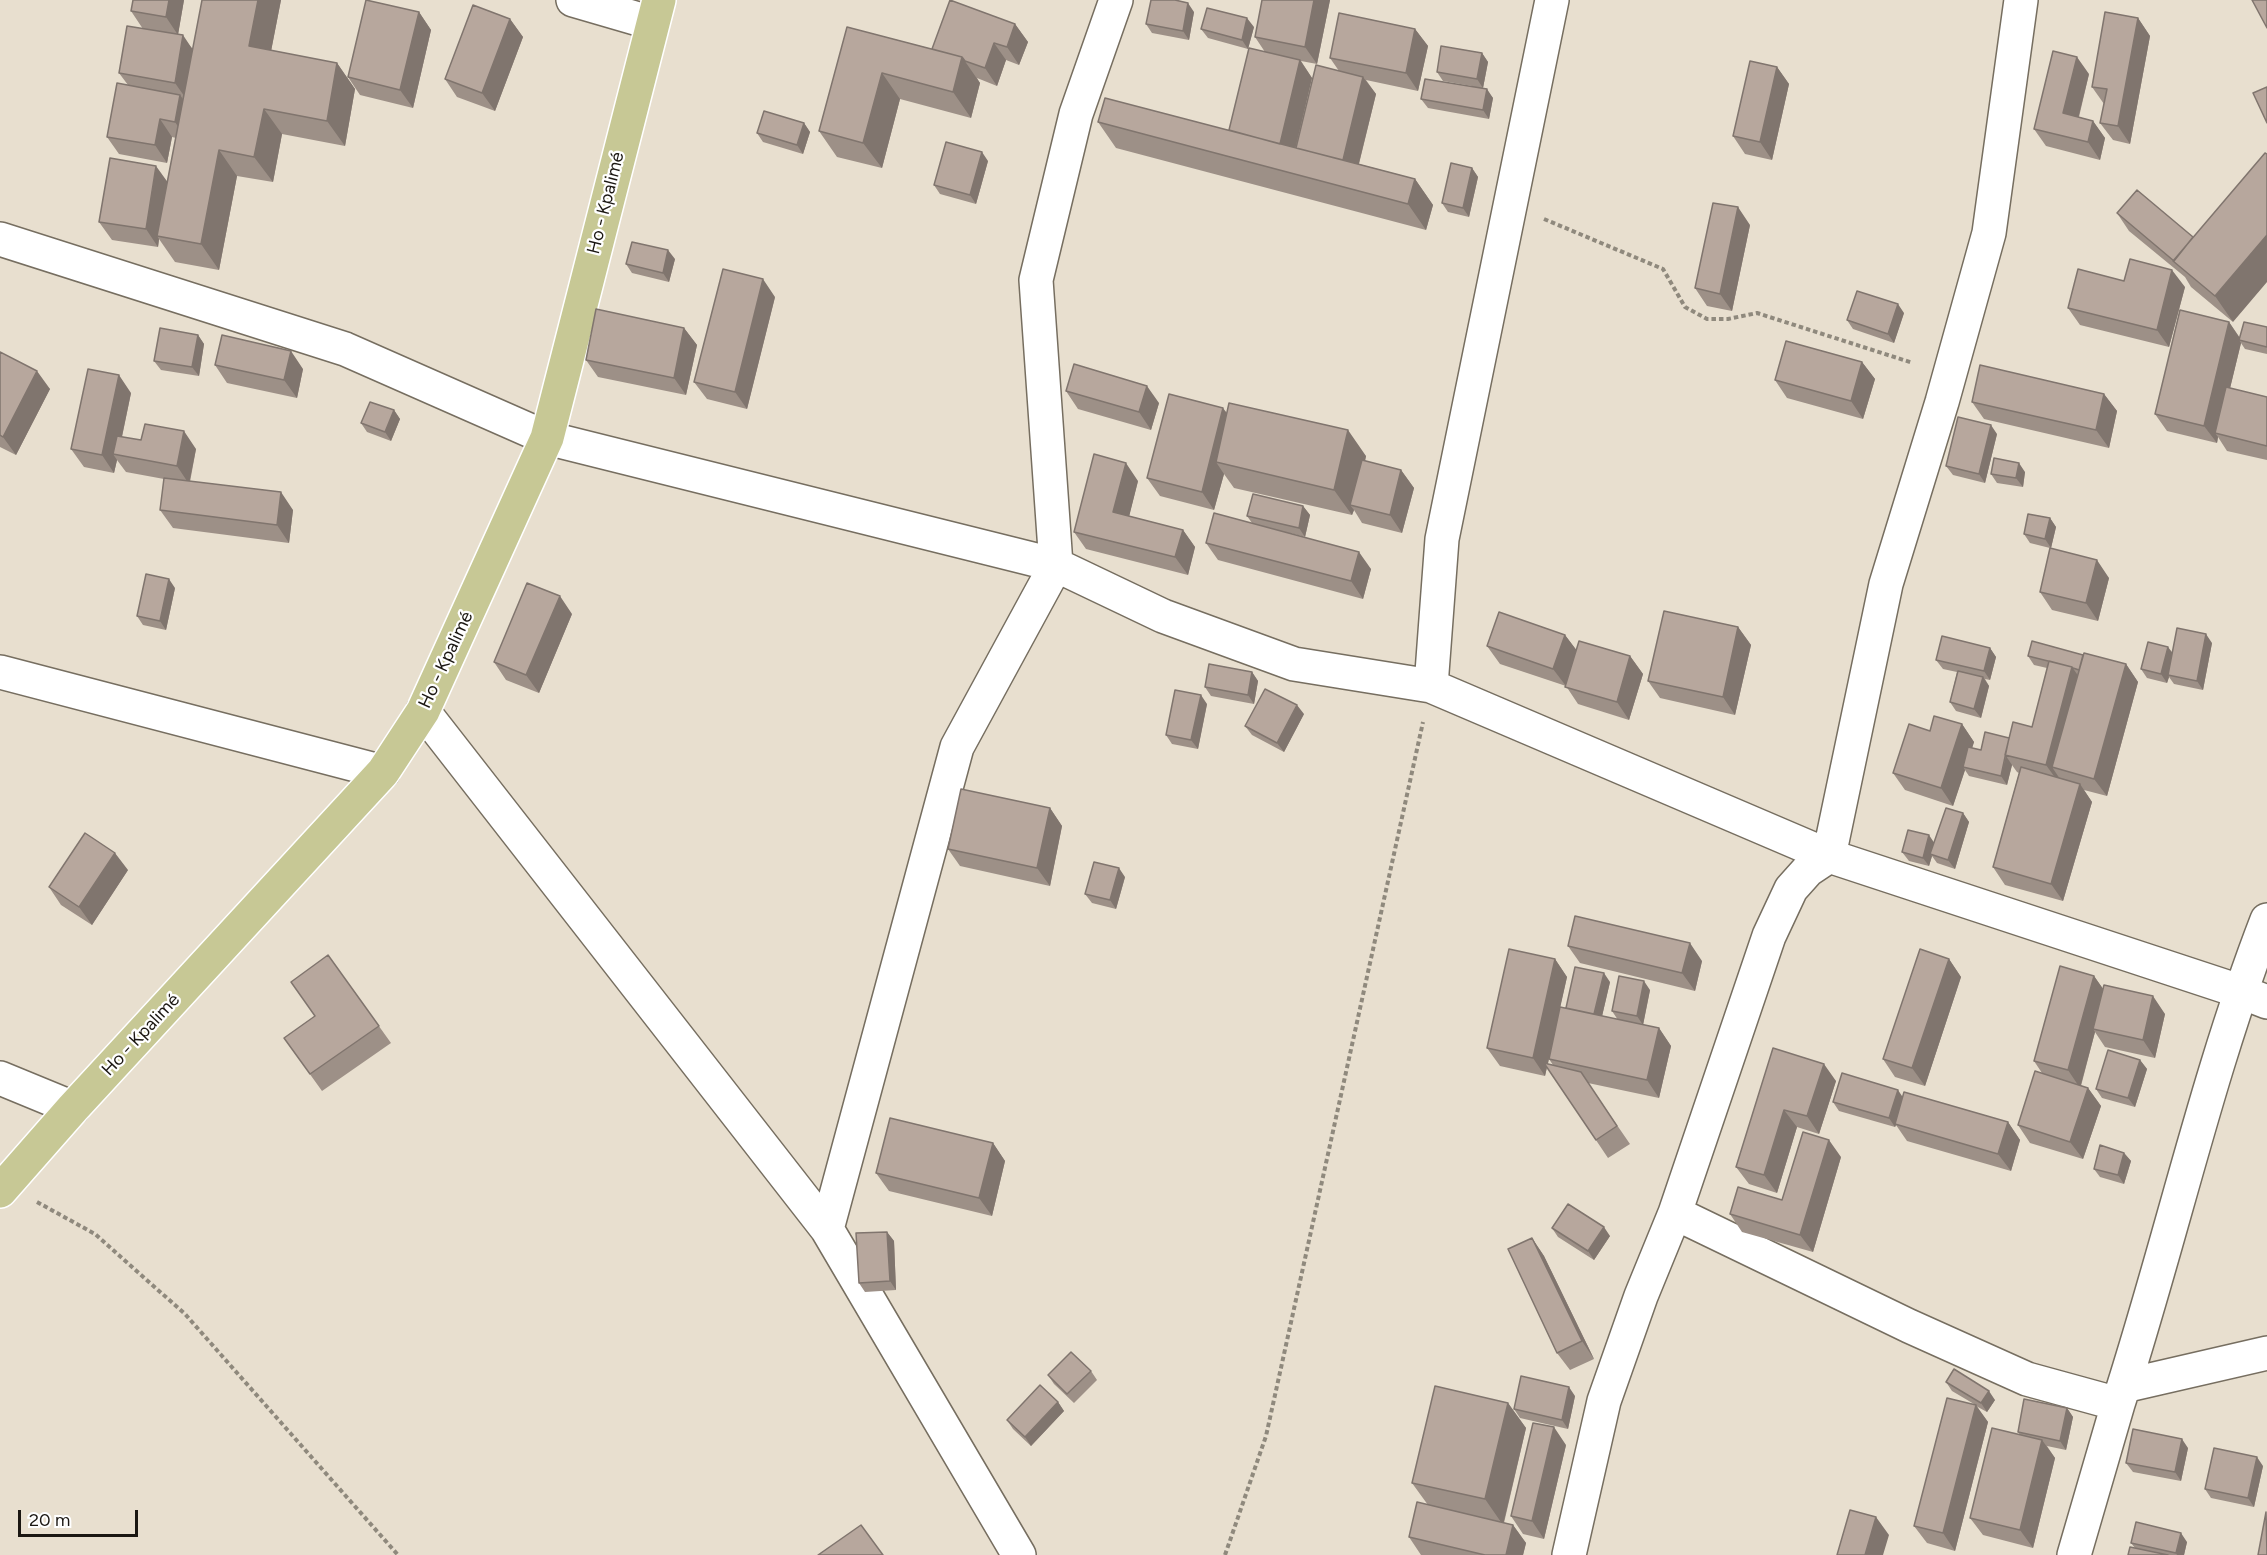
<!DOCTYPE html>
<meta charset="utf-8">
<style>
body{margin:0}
#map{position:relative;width:2267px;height:1555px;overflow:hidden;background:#e8dfcf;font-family:Figtree,sans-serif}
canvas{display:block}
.scale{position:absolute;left:18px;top:1510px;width:120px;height:27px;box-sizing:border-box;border:3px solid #1b1712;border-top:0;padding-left:8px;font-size:18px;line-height:21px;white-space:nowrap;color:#1b1712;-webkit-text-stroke:4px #fff;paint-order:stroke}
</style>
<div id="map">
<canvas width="2267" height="1555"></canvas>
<div class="scale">20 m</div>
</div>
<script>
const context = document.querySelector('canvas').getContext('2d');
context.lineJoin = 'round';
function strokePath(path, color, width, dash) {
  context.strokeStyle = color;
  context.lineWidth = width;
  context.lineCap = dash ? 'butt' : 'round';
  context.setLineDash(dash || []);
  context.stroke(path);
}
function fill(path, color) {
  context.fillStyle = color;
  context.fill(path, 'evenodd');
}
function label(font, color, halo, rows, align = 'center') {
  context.font = font + ' Figtree,sans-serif';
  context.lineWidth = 4.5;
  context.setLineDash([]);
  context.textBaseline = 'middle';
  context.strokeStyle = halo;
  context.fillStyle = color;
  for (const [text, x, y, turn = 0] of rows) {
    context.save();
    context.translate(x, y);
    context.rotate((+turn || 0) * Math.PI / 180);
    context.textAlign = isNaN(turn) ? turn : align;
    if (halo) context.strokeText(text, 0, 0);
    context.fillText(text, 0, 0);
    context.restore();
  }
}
const minor = new Path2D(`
 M573 0 652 23
 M0 239 345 349 547 438 1056 565 1163 616 1294 664 1431 686 1829 856 2239 991 2267 1002
 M0 672 383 772
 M1431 686 1442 539 1552 0
 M423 711 827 1229 1019 1555
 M0 1078 73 1108
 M1675 1213 1909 1326 2027 1379 2118 1404C2170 1244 2206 1078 2267 920
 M827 1229 957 747 1056 565 1036 280 1076 114 1116 0
 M2124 1386 2267 1353
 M1569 1555 1604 1401 1641 1296 1675 1213 1769 936 1791 889 1808 870 1829 856 1886 584 1942 402 1989 233 2021 0
 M2074 1555 2118 1404`);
const major = new Path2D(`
 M0 1191 73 1108 383 772 423 711 547 438 659 0`);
strokePath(minor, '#766e60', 36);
strokePath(major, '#fff', 36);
strokePath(new Path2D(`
 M1544 219 1663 269 1685 307 1707 319H1728L1757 313 1913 363
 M37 1202 95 1234 185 1314 398 1555
 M1225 1555 1266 1436 1423 722`), '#8f897d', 4, [4.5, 3]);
strokePath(minor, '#fff', 33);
strokePath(major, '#c7c895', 33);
fill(new Path2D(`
 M184 0 178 34 193 49 202 0H281L271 51 337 63 355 89 345 146 282 134 273 182 237 176 219 270 175 262 159 239 158 247 112 240 99 222 167 182 176 138 172 137 167 163 119 154 107 137 128 85 119 73 143 29 131 11Z
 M1262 0H1330L1317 64 1301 61 1312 78 1296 148 1339 71 1330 58 1415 29 1428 46 1418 91 1366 80 1376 94 1359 164 1415 179 1433 205 1426 230 1116 148 1098 122 1229 130 1265 52 1255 37Z
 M419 12 431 30 413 108 360 95 348 77Z
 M1194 12 1189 40 1152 33 1146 24Z
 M2138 18 2150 36 2130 144 2113 140 2100 123 2104 104 2092 87Z
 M510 19 523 37 495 111 457 97 445 79Z
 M1015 24 1028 42 1019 65 1006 60 997 86 977 78 980 83 971 118 900 99 882 168 837 157 819 131 847 27 932 49Z
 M1254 27 1248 49 1208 38 1201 29Z
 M1482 53 1488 62 1483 88 1493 98 1489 119 1428 108 1421 99 1472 86 1443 81 1437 72Z
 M1777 67 1789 84 1772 160 1745 154 1733 136Z
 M2089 74 2079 117 2093 121 2105 138 2100 160 2046 146 2034 129Z
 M804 123 810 132 803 154 763 142 757 133Z
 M988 161 976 204 940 194 934 185Z
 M1472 168 1478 177 1469 217 1448 212 1442 203Z
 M2117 213 2193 237 2233 322 2191 287 2185 277 2129 231Z
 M1750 225 1732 311 1707 306 1695 288Z
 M675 259 669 282 632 273 626 264Z
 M2124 281 2185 287 2169 347 2080 325 2068 308Z
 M775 297 747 409 707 399 694 382Z
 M1904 313 1894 343 1853 329 1847 320Z
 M2229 322 2240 338 2267 327V354L2245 349 2241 343 2230 388 2267 397V460L2227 451 2218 437 2217 443 2167 431 2155 414Z
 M684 328 697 345 686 395 598 377 586 360Z
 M198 335 204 344 199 376 161 370 154 361Z
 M0 352 50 389 16 455 0 447Z
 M1862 362 1875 379 1863 419 1787 398 1775 380Z
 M215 365 303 369 297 398 227 383Z
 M1066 391 1159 403 1151 430 1078 409Z
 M131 393 122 437 196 449 190 482 293 510 289 543 173 528 160 510 164 479 126 472 117 460 114 473 84 467 71 449Z
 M2104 394 2117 411 2109 448 1984 419 1972 402Z
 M394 410 400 419 391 441 367 432 361 423Z
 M1227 413 1366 456 1365 461 1401 470 1414 488 1402 533 1362 523 1354 510 1352 515 1234 488 1224 474 1214 510 1160 496 1147 478Z
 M1997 434 1985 483 1953 475 1946 466Z
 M2025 472 2023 487 1997 483 1991 474Z
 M1138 481 1129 516 1183 530 1195 547 1188 575 1086 549 1074 532Z
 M1303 506 1310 515 1305 537 1290 533 1371 569 1363 599 1218 560 1206 543 1252 523 1247 516Z
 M2050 518 2056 527 2051 548 2109 578 2098 621 2052 610 2040 592 2050 548 2030 543 2024 534Z
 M175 588 166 630 143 625 137 616Z
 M572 614 539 693 506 680 494 662Z
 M1738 627 1751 645 1735 715 1660 698 1648 681Z
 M1565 635 1576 650 1630 656 1643 674 1629 720 1578 704 1566 686 1500 664 1487 646Z
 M2212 643 2203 690 2174 684 2169 677 2167 683 2147 678 2141 669 2172 652Z
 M1990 648 1996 657 1990 680 1985 679 1989 686 1981 718 1956 711 1950 702 1957 672 1943 669 1936 660Z
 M2083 655 2126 664 2138 682 2107 796 2084 790 2092 802 2063 901 2005 885 1993 867 2019 773 2017 772 2012 765 2007 785 1969 776 1965 770 1953 806 1905 790 1893 773 1930 731 1962 724 1974 742 1972 748 1981 750 2032 727 2047 668 2034 665 2028 656Z
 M1252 672 1258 681 1254 704 1211 696 1205 687Z
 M1207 704 1198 749 1172 744 1166 735Z
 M1304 714 1284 752 1252 735 1245 726Z
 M1050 808 1062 826 1050 886 960 866 948 849Z
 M1963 813 1969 822 1955 869 1937 863 1932 856 1929 866 1909 861 1902 852 1934 842Z
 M128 870 92 925 61 905 49 887Z
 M1125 877 1116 909 1092 903 1085 894Z
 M1568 946 1702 961 1695 991 1580 963Z
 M328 955 391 1043 322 1091 284 1038 315 1016Z
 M1555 959 1567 977 1560 1007 1566 1008 1610 982 1602 1016 1618 1020 1612 1011 1650 990 1643 1025 1659 1028 1671 1046 1659 1098 1588 1083 1630 1144 1608 1158 1547 1067 1545 1076 1500 1066 1487 1048ZM1549 1059 1553 1065 1548 1064Z
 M1949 959 1961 977 1925 1086 1895 1077 1883 1059Z
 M2094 976 2103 989 2165 1014 2155 1058 2105 1047 2095 1032 2081 1086 2088 1088 2101 1106 2083 1159 2030 1143 2018 1125 2042 1073 2034 1061Z
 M1773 1048 1836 1081 1819 1134 1797 1127 1777 1193 1749 1184 1736 1167Z
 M2140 1060 2147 1069 2135 1107 2102 1098 2096 1089Z
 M1903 1097 2008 1122 2020 1140 2011 1171 1907 1141 1896 1125 1895 1127 1839 1111 1833 1102Z
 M993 1143 1005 1161 992 1216 889 1191 876 1173Z
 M2124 1153 2131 1161 2124 1184 2100 1177 2094 1169Z
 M1841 1157 1813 1252 1742 1232 1730 1214 1782 1200Z
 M1552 1228 1610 1236 1594 1260 1558 1237Z
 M887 1232 894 1241 896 1290 865 1292 859 1283Z
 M1532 1238 1544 1256 1594 1359 1570 1370 1557 1353Z
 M1091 1371 1097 1380 1074 1403 1054 1384 1048 1375Z
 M1946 1382 1995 1400 1987 1412 1976 1406 1988 1422 1955 1551 1927 1543 1914 1526 1974 1404 1952 1391Z
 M1575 1396 1568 1429 1520 1418 1514 1409Z
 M1058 1402 1064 1411 1031 1446 1013 1429 1007 1420Z
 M1508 1403 1526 1428 1504 1523 1513 1525 1526 1543 1523 1555H1421L1409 1537 1428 1505 1412 1483Z
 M2067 1408 2073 1417 2066 1450 2047 1446 2055 1458 2033 1548 1983 1535 1970 1518 2020 1435 2018 1432Z
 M1566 1445 1544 1539 1523 1534 1511 1516Z
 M2188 1448 2181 1481 2133 1472 2126 1463Z
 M2263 1466 2254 1507 2211 1498 2205 1489Z
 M2187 1542 2184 1555H2128L2135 1548 2131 1543Z`), '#9d9087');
fill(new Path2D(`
 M169 0H184L178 35 166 17Z
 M258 0H281L267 72 249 46Z
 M1314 0H1330L1317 64 1305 47Z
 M1188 3 1194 12 1189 40 1183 31Z
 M419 12 431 30 413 108 400 90Z
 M1247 18 1254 27 1248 49 1242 40Z
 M2138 18 2150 36 2130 144 2118 126Z
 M510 19 523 37 495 111 482 93Z
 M1015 24 1028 42 1019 65 1007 47Z
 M1415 29 1428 46 1418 91 1406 73Z
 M183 35 195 53 187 100 175 83Z
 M994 43 1006 60 997 86 985 68Z
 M1482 53 1488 62 1483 88 1477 79Z
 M962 57 980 83 971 118 953 92Z
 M2077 57 2089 74 2075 131 2063 113Z
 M1300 60 1312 78 1292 162 1279 145Z
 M337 63 355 89 345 146 327 121Z
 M1777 67 1789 84 1772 160 1760 142Z
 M882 73 900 99 882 168 863 143Z
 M1363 77 1376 94 1355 179 1343 161Z
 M1487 89 1493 98 1489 119 1483 110Z
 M180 95 193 113 187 140 175 122Z
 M264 109 282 134 273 182 254 157Z
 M160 119 172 137 167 163 155 145Z
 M2093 121 2105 138 2100 160 2088 142Z
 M804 123 810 132 803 154 797 145Z
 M219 150 237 176 219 270 201 244Z
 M982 152 988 161 976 204 970 195Z
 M156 166 169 184 157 236 159 239 158 247 146 229Z
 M1472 168 1478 177 1469 217 1463 208Z
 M1415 179 1433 205 1426 230 1408 204Z
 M1738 207 1750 225 1732 311 1720 294Z
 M2267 235V282L2233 322 2215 296Z
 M668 250 675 259 669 282 663 273Z
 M2172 270 2185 287 2169 347 2157 330Z
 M763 279 775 297 747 409 735 392Z
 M1898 304 1904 313 1894 343 1888 334Z
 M2229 322 2241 340H2239L2241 343 2219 434 2215 433 2218 437 2217 443 2204 426Z
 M684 328 697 345 686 395 674 378Z
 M198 335 204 344 199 376 192 367Z
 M291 351 303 369 297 398 284 380Z
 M1862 362 1875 379 1863 419 1851 401Z
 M37 371 50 389 16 455 3 437Z
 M119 375 131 393 118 455 113 454 117 460 114 473 102 455Z
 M1147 386 1159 403 1151 430 1139 412Z
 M2104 394 2117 411 2109 448 2096 430Z
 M1223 408 1236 425 1216 462 1224 474 1214 510 1202 492Z
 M394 410 400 419 391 441 385 432Z
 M1991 425 1997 434 1985 483 1979 474Z
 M1348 430 1366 456 1355 506 1350 505 1354 510 1352 515 1334 490Z
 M184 431 196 449 189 484 177 466Z
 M1126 463 1138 481 1126 529 1113 512Z
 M2019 463 2025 472 2023 487 2016 478Z
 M1401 470 1414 488 1402 533 1390 515Z
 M281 492 293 510 289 543 277 525Z
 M1303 506 1310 515 1305 537 1299 528Z
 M2050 518 2056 527 2051 548 2045 539Z
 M1183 530 1195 547 1188 575 1175 557Z
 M1359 552 1371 569 1363 599 1351 581Z
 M2097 560 2109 578 2098 621 2086 603Z
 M169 579 175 588 166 630 160 621Z
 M560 596 572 614 539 693 526 675Z
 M1738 627 1751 645 1735 715 1723 697Z
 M2206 634 2212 643 2203 690 2197 681Z
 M1565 635 1578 652 1566 686 1553 669Z
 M2168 647 2175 656 2168 675 2169 677 2167 683 2161 674Z
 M1990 648 1996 657 1990 680 1984 671Z
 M1630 656 1643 674 1629 720 1617 702Z
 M2126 664 2138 682 2107 796 2094 779Z
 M2072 667 2084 684 2052 767 2060 779 2059 783 2046 765Z
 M1252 672 1258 681 1254 704 1248 695Z
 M1983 677 1989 686 1981 718 1974 709Z
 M1201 695 1207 704 1198 749 1191 740Z
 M1297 705 1304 714 1284 752 1277 743Z
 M1962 724 1974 742 1966 767H1963L1965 770 1953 806 1941 788Z
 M2006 756 2012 765 2007 785 2001 776Z
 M2080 784 2092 802 2063 901 2051 884Z
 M1050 808 1062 826 1050 886 1037 868Z
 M1963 813 1969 822 1955 869 1948 860Z
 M1929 835 1935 844 1930 854 1932 856 1929 866 1923 858Z
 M115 853 128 870 92 925 79 907Z
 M1119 868 1125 877 1116 909 1110 900Z
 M1690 943 1702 961 1695 991 1682 973Z
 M1555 959 1567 977 1545 1076 1533 1058Z
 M1949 959 1961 977 1925 1086 1912 1068Z
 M1604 973 1610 982 1600 1025 1594 1016Z
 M2094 976 2106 993 2093 1029 2095 1032 2080 1088 2068 1070Z
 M1644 981 1650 990 1643 1025 1637 1016Z
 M2153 996 2165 1014 2155 1058 2143 1040Z
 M1659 1028 1671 1046 1659 1098 1647 1080Z
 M2140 1060 2147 1069 2135 1107 2128 1098Z
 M1824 1064 1836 1081 1819 1134 1807 1116Z
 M2088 1088 2101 1106 2083 1159 2070 1142Z
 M1898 1090 1904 1099 1895 1124 1896 1125 1895 1127 1889 1118Z
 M1784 1110 1797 1127 1777 1193 1764 1175Z
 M2008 1122 2020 1140 2011 1171 1998 1154Z
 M1829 1140 1841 1157 1813 1252 1800 1235Z
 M993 1143 1005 1161 992 1216 979 1198Z
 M2124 1153 2131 1161 2124 1184 2118 1175Z
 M1604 1227 1610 1236 1594 1260 1588 1251Z
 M887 1232 894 1241 896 1290 890 1281Z
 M1532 1238 1544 1256 1594 1359 1582 1341Z
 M1569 1387 1575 1396 1568 1429 1562 1420Z
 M1989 1391 1995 1400 1987 1412 1981 1403Z
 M1058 1402 1064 1411 1031 1446 1025 1437Z
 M1508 1403 1526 1428 1503 1525 1485 1499Z
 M1976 1405 1988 1422 1955 1551 1943 1533Z
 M2067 1408 2073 1417 2066 1450 2060 1441Z
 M1554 1427 1566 1445 1544 1539 1532 1521Z
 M2182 1439 2188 1448 2181 1481 2175 1472Z
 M2042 1440 2055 1458 2033 1548 2020 1530Z
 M2257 1457 2263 1466 2254 1507 2248 1498Z
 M1876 1517 1889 1535 1883 1555H1865Z
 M1513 1525 1526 1543 1523 1555H1506Z
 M2181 1533 2187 1542 2184 1555H2177L2176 1553Z`), '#80756e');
const building = new Path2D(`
 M133 0H169L166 17 131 11Z
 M202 0H258L249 46 337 63 327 121 264 109 254 157 219 150 201 244 157 236Z
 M366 0 419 12 400 90 348 77Z
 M950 0 1015 24 1007 47 994 43 985 68 965 61 962 57 932 49Z
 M1151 0H1175L1188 3 1183 31 1146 24Z
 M1262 0H1314L1305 47 1255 37Z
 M2252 0H2267V28Z
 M473 5 510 19 482 93 445 79Z
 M1207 8 1247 18 1242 40 1201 29Z
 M2105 12 2138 18 2118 126 2100 123 2107 89 2092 87Z
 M1339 13 1415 29 1406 73 1330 58Z
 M127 26 183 35 175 83 119 73Z
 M847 27 962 57 953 92 882 73 863 143 819 131Z
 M1441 46 1482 53 1477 79 1437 72Z
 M1249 48 1300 60 1280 144 1229 130Z
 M2053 51 2077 57 2063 113 2093 121 2088 142 2034 129Z
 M1750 61 1777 67 1760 142 1733 136Z
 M1316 65 1363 77 1343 160 1296 148Z
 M1425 79 1487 89 1483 110 1421 99Z
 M117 83 180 95 175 122 160 119 155 145 107 137Z
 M2267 87V123L2253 93Z
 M1105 98 1415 179 1408 204 1098 122Z
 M764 111 804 123 797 145 757 133Z
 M946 142 982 152 970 195 934 185Z
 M2265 153 2267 154V235L2215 296 2173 261Z
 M110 158 156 166 146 229 99 222Z
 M1451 163 1472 168 1463 208 1442 203Z
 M2137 190 2193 237 2174 261 2117 213Z
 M1713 203 1738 207 1720 294 1695 288Z
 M632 242 668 250 663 273 626 264Z
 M2130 259 2172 270 2157 330 2068 308 2078 269 2124 281Z
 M723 269 763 279 735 392 694 382Z
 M1857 291 1898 304 1888 334 1847 320Z
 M596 309 684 328 674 378 586 360Z
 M2180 310 2229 322 2204 426 2155 414Z
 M2244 322 2267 327V347L2239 340Z
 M160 328 198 335 192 367 154 361Z
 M222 335 291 351 284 380 215 365Z
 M1786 341 1862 362 1851 401 1775 380Z
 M0 352 37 371 3 437 0 435Z
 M1074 364 1147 386 1139 412 1066 391Z
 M1980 365 2104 394 2096 430 1972 402Z
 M88 369 119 375 102 455 71 449Z
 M2226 387 2267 397V446L2215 433Z
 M1169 394 1223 408 1202 492 1147 478Z
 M370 402 394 410 385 432 361 423Z
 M1229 403 1348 430 1334 490 1216 462Z
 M1958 417 1991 425 1979 474 1946 466Z
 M145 424 184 431 177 466 113 454 117 436 141 440Z
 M1094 454 1126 463 1113 512 1183 530 1175 557 1074 532Z
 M1994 458 2019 463 2016 478 1991 474Z
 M1362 460 1401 470 1390 515 1350 505Z
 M164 478 281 492 277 525 160 510Z
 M1253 494 1303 506 1299 528 1247 516Z
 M1214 513 1359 552 1351 581 1206 543Z
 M2028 514 2050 518 2045 539 2024 534Z
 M2050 548 2097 560 2086 603 2040 592Z
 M146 574 169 579 160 621 137 616Z
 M527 583 560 596 526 675 494 662Z
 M1664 611 1738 627 1723 697 1648 681Z
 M1499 612 1565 635 1553 669 1487 646Z
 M2177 628 2206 634 2197 681 2168 675Z
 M1942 636 1990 648 1984 671 1936 660Z
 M1579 641 1630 656 1617 702 1565 687Z
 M2032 641 2083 655 2079 670 2073 668 2072 667 2028 656Z
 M2148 642 2168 647 2161 674 2141 669Z
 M2084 653 2126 664 2094 779 2052 767Z
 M2049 661 2072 667 2046 765 2005 755 2013 722 2032 727Z
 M1209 664 1252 672 1248 695 1205 687Z
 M1958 671 1983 677 1974 709 1950 702Z
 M1265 689 1297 705 1277 743 1245 726Z
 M1175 690 1201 695 1191 740 1166 735Z
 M1934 716 1962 724 1941 788 1893 773 1909 724 1930 731Z
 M1985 732 2009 738 2001 776 1963 767 1968 747 1981 750Z
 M2021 767 2080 784 2051 884 1993 867Z
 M961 789 1050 808 1037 868 948 849Z
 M1946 808 1963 813 1948 860 1930 854Z
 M1908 830 1929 835 1923 858 1902 852Z
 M85 833 115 853 79 907 49 887Z
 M1094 862 1119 868 1110 900 1085 894Z
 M1575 916 1690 943 1682 973 1568 946Z
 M1509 949 1555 959 1533 1058 1487 1048Z
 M1920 949 1949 959 1912 1068 1883 1059Z
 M328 955 379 1026 310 1074 284 1038 315 1016 291 982Z
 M2060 966 2094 976 2068 1070 2034 1061Z
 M1575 967 1604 973 1594 1014 1566 1008Z
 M1619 976 1644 981 1637 1016 1612 1011Z
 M2104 985 2153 996 2143 1040 2093 1029Z
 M1560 1007 1659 1028 1647 1080 1549 1059Z
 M1773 1048 1824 1064 1807 1116 1784 1110 1764 1175 1736 1167Z
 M2108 1050 2140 1060 2128 1098 2096 1089Z
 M1544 1063 1581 1072 1617 1126 1596 1140Z
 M2035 1071 2088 1088 2070 1142 2018 1125Z
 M1842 1073 1898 1090 1889 1118 1833 1102Z
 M1904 1092 2008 1122 1998 1154 1895 1124Z
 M890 1118 993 1143 979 1198 876 1173Z
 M1803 1132 1829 1140 1800 1235 1730 1214 1738 1187 1782 1200Z
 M2100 1145 2124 1153 2118 1175 2094 1169Z
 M1568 1204 1604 1227 1588 1251 1552 1228Z
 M887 1232 890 1281 859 1283 856 1233Z
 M1532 1238 1582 1341 1557 1353 1508 1249Z
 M1071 1352 1091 1371 1067 1394 1048 1375Z
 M1954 1369 1989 1391 1981 1403 1946 1382Z
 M1521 1376 1569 1387 1562 1420 1514 1409Z
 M1040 1385 1058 1402 1025 1437 1007 1420Z
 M1435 1386 1508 1403 1485 1499 1412 1483Z
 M1947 1398 1976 1405 1943 1533 1914 1526Z
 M2024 1399 2067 1408 2060 1441 2018 1432Z
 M1533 1423 1554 1427 1532 1521 1511 1516Z
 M1992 1428 2042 1440 2020 1530 1970 1518Z
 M2133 1429 2182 1439 2175 1472 2126 1463Z
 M2214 1448 2257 1457 2248 1498 2205 1489Z
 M1417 1502 1513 1525 1506 1555H1485L1409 1537Z
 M1850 1510 1876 1517 1865 1555H1837Z
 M2266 1512 2267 1555H2258Z
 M2136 1522 2181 1533 2176 1553 2131 1543Z
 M861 1525 883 1555H818Z
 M2130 1547 2168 1555H2128Z`);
fill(building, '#b7a79d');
strokePath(building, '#80756e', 1.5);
label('18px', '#1b1712', '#fff', [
 ["Ho - Kpalimé",606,203,-76],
 ["Ho - Kpalimé",446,660,-65],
 ["Ho - Kpalimé",141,1035,-47]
]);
</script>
